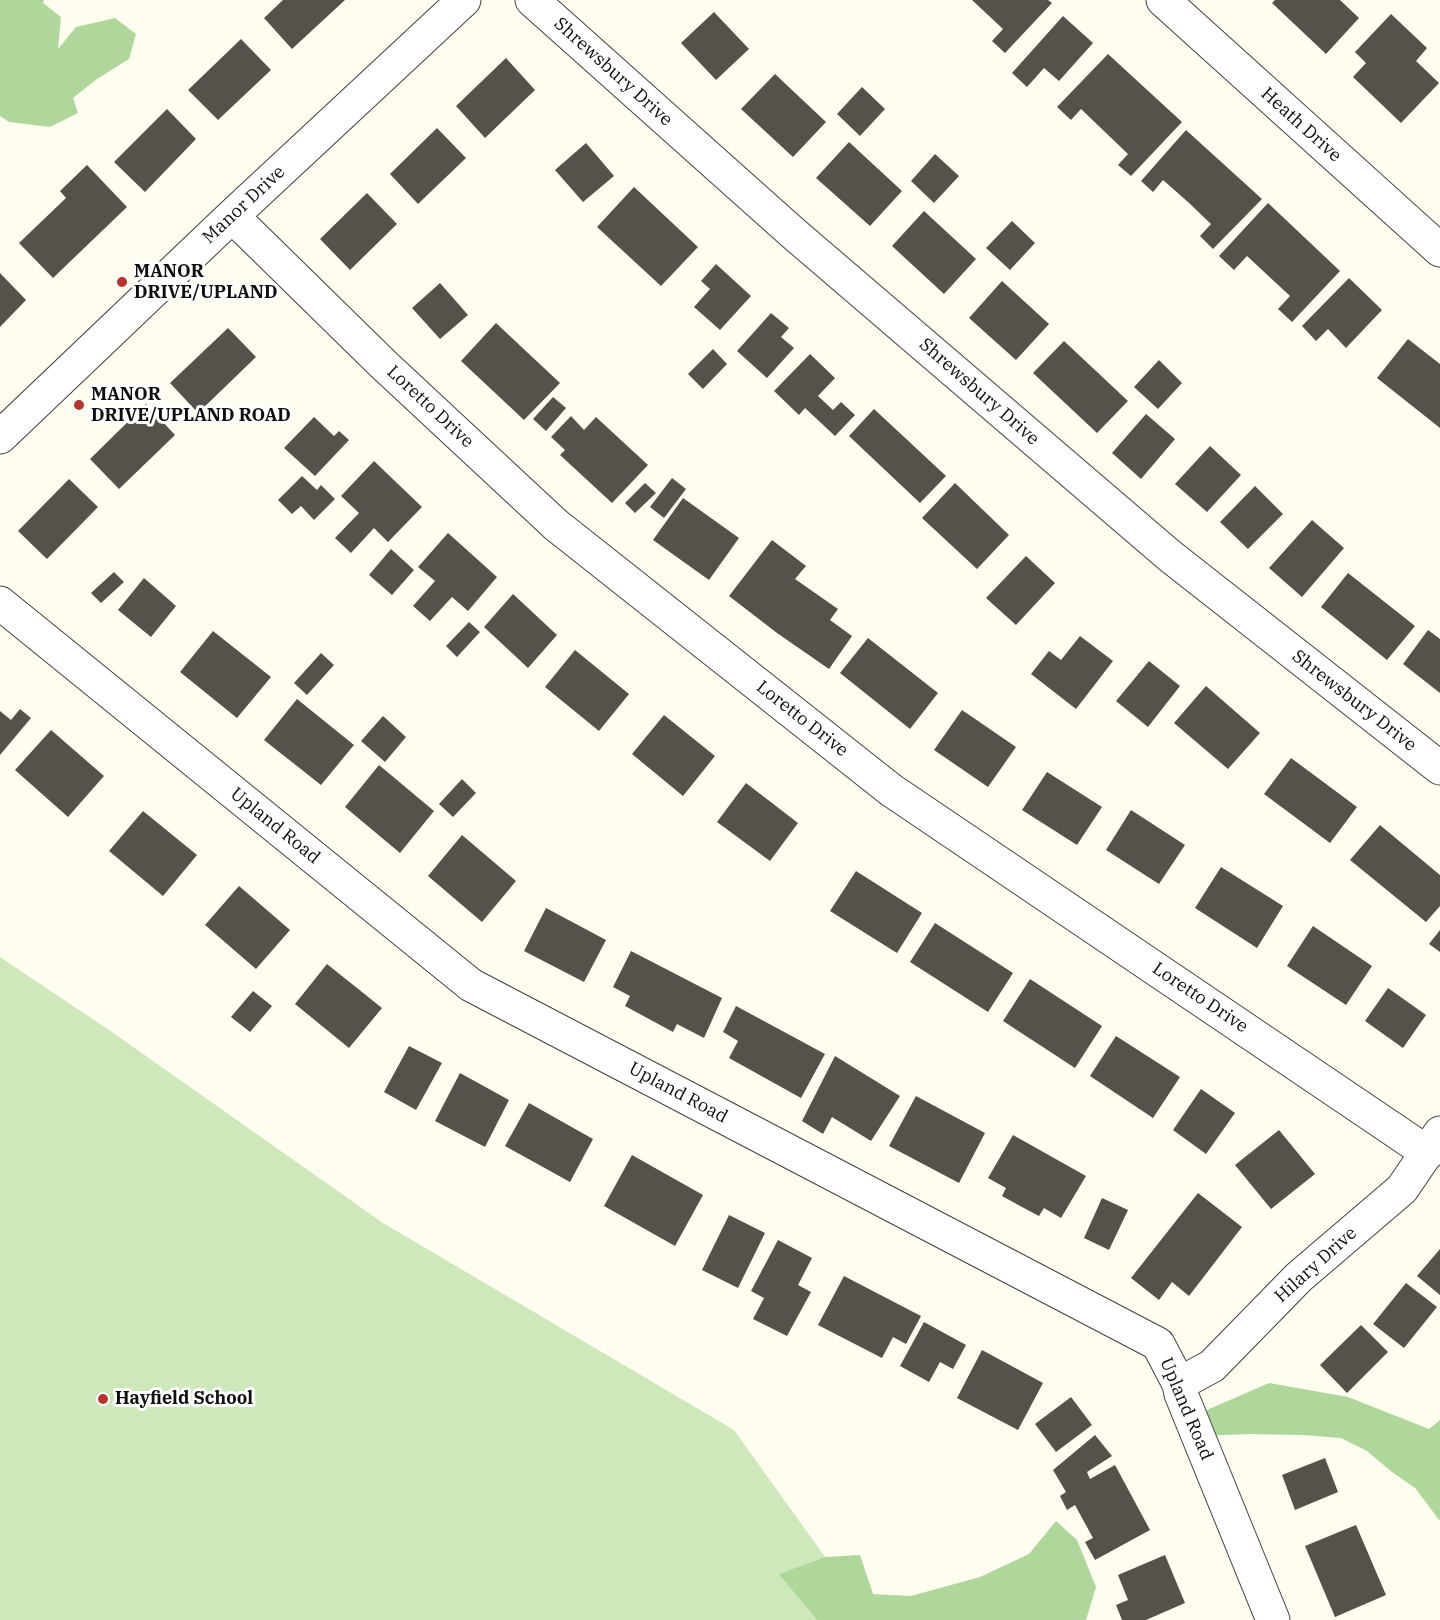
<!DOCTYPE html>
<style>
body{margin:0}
canvas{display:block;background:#fefdf0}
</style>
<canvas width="1440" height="1620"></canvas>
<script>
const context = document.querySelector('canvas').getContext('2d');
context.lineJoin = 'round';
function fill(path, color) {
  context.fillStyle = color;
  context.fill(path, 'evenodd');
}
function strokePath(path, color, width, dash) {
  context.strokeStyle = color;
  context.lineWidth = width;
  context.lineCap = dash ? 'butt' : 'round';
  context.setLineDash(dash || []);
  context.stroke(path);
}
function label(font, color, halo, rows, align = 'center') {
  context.font = font + ' "IBM Plex Serif",serif';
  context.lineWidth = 6;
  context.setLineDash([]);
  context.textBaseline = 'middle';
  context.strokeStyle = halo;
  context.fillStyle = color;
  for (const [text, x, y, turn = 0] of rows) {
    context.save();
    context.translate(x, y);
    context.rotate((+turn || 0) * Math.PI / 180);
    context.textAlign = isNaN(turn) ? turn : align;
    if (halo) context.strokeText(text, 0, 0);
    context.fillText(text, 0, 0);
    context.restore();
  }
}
fill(new Path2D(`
 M0 957 109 1030 383 1223 734 1430 825 1557 780 1574 817 1620H0Z`), '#cee7bb');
fill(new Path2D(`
 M0 0H44L43 3 61 17 58 49 76 27 115 18 136 34 129 59 97 79 73 98 78 113 50 127 9 122 0 116Z
 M1269 1383 1348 1397 1429 1429 1440 1420V1521L1415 1488 1392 1472 1367 1451 1341 1438 1302 1435 1248 1434 1202 1436 1193 1416Z
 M1056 1521 1077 1540 1096 1587 1086 1620H817L779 1574 825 1557 860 1555 873 1594 911 1596 980 1577 1029 1554Z`), '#b0d79b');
fill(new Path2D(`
 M283 0H345L292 49 264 18Z
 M972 0H1048L1052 3 1005 53 992 41 1003 29Z
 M1275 0H1340L1359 18 1326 54 1272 3Z
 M714 12 749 49 716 80 681 43Z
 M1391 14 1427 48 1416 61 1439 83 1401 123 1353 77 1366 63 1355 52Z
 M1063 16 1093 43 1059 81 1044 68 1027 87 1012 73Z
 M241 39 271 70 218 120 188 90Z
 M1108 54 1182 122 1131 176 1118 165 1128 154 1081 109 1071 120 1057 107Z
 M506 58 535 90 485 138 456 106Z
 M775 74 826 122 793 157 741 109Z
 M862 87 885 109 860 136 837 114Z
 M167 109 196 139 145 192 114 162Z
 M437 128 466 158 418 204 390 174Z
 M1186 130 1262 199 1213 249 1200 236 1211 224 1188 202 1163 180 1153 192 1141 181Z
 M849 142 902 191 870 226 816 178Z
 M586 143 614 176 583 202 555 170Z
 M935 154 959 176 934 203 911 181Z
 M87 165 127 207 53 278 19 243 66 198 60 191Z
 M634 187 698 247 661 286 597 227Z
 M367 193 397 224 350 270 320 239Z
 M1268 203 1340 271 1292 322 1278 309 1290 296 1247 256 1234 270 1219 256Z
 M924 211 976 259 944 294 892 246Z
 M1012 221 1035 243 1010 270 986 248Z
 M716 264 751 296 720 330 694 307 710 289 701 281Z
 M0 273 26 300 0 327Z
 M1349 278 1382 310 1346 348 1328 329 1316 341 1302 326Z
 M1002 281 1049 324 1016 360 969 318Z
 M440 283 468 315 440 339 412 308Z
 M771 313 789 328 781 337 794 348 767 378 737 351Z
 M496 323 560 383 524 420 461 361Z
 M228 328 256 357 198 413 170 383Z
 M1408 339 1440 364V428L1377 378Z
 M1064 341 1128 401 1097 433 1033 373Z
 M713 349 727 364 703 389 688 374Z
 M810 354 835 378 818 396 833 410 841 402 855 415 835 436 805 408 799 415 774 391Z
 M1159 360 1182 383 1158 409 1134 387Z
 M553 397 566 408 546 431 533 419Z
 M146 404 175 435 119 489 90 459Z
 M874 409 946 476 920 503 849 436Z
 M1146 414 1175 439 1141 479 1112 453Z
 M571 416 584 430 596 417 648 465 612 503 560 455 565 450 551 437Z
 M314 417 334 436 339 431 349 440 315 476 284 448Z
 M1210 446 1241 475 1207 512 1175 484Z
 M374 461 422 507 388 542 374 528 351 553 335 538 359 513 341 496Z
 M302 476 317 490 321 485 335 499 314 520 301 506 292 514 278 500Z
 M672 478 686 489 664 518 650 507Z
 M69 479 98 507 47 559 18 531Z
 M645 483 656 493 635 513 625 503Z
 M955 483 1009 535 977 569 922 518Z
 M1255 486 1283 514 1248 549 1220 522Z
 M683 498 739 538 709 580 653 540Z
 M1312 520 1344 548 1302 597 1269 568Z
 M448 533 497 577 468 611 452 597 430 621 413 606 435 581 418 567Z
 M772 540 806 566 795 579 838 609 830 620 852 636 829 669 777 633 729 596Z
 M391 549 414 570 392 595 369 575Z
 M1026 556 1055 583 1016 625 986 598Z
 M114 572 124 582 101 603 91 593Z
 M1348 573 1415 626 1387 660 1321 607Z
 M144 578 176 606 151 637 118 610Z
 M513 594 557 635 528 668 484 627Z
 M469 622 480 632 457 657 446 646Z
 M1428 630 1440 639V693L1403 664Z
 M213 631 271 677 237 718 180 672Z
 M1080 636 1113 661 1076 709 1031 674 1049 651 1061 660Z
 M868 638 938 693 910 729 840 673Z
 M575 650 629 694 599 731 545 687Z
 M321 653 334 665 307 695 294 683Z
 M1149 661 1180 686 1148 727 1116 701Z
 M1206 686 1260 733 1228 769 1174 723Z
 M297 699 354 745 321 785 264 740Z
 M20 709 31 718 0 755V711L11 720Z
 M962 710 1016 747 988 787 934 750Z
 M664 715 715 756 683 796 632 754Z
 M383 716 406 737 385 762 361 741Z
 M51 730 104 776 68 817 15 770Z
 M1291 758 1357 807 1330 843 1264 794Z
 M379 765 434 811 400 853 345 807Z
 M1047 772 1102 807 1077 845 1022 810Z
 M462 779 476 793 453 817 439 804Z
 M746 783 798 823 770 861 717 822Z
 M1131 810 1185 845 1159 884 1106 850Z
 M143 811 197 855 163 896 109 851Z
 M1380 825 1440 875V906L1426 922 1350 860Z
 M462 835 516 881 482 922 428 876Z
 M1221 867 1283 906 1257 948 1195 908Z
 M856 871 922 913 897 953 830 911Z
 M239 886 290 930 256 969 205 925Z
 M546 908 606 940 584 982 524 951Z
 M935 923 1013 973 988 1012 910 962Z
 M1313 926 1372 966 1346 1005 1287 966Z
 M1440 930V952L1429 944Z
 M631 951 722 998 704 1038 677 1024 673 1032 625 1006 630 996 613 987Z
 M327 964 382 1008 349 1048 295 1004Z
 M1030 979 1102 1026 1075 1068 1003 1021Z
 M1388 988 1426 1015 1403 1048 1365 1021Z
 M253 991 272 1006 250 1032 231 1017Z
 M736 1006 825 1054 801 1098 729 1058 738 1041 723 1032Z
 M1116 1036 1180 1077 1153 1118 1090 1076Z
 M409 1046 442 1063 416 1110 384 1092Z
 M835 1056 900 1096 871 1141 832 1117 823 1134 802 1121Z
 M460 1073 509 1100 485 1147 435 1121Z
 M1201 1089 1235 1113 1206 1154 1173 1130Z
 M916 1096 985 1133 959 1183 889 1146Z
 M529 1103 593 1139 570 1182 505 1146Z
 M1279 1130 1315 1174 1271 1209 1235 1165Z
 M1013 1135 1086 1176 1061 1218 1044 1208 1039 1216 1022 1207 1002 1196 1006 1188 988 1178Z
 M632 1155 703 1195 675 1246 604 1206Z
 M1198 1193 1242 1227 1189 1296 1172 1282 1159 1300 1131 1278Z
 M1102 1198 1128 1210 1109 1250 1084 1238Z
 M729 1215 765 1233 738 1288 702 1270Z
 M778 1240 812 1258 798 1285 811 1292 787 1336 753 1319 764 1298 751 1291Z
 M1440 1249V1295L1417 1276Z
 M844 1276 921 1316 906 1344 893 1337 882 1358 818 1325Z
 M1406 1283 1437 1307 1404 1348 1373 1324Z
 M924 1322 966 1345 953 1369 940 1362 929 1382 900 1366Z
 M1361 1325 1388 1352 1347 1393 1320 1365Z
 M982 1350 1043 1383 1018 1430 957 1398Z
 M1071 1397 1092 1425 1056 1452 1035 1424Z
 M1095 1435 1112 1456 1087 1472 1090 1479 1115 1465 1150 1530 1095 1560 1085 1542 1093 1538 1075 1505 1067 1510 1060 1496 1066 1492 1053 1470Z
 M1325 1458 1338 1492 1295 1510 1282 1475Z
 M1356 1525 1386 1595 1335 1617 1305 1546Z
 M1165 1555 1185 1603 1146 1620H1122L1116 1605 1128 1600 1118 1575Z`), '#56514b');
const minor = new Path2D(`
 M532 0 793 233 1170 556 1440 768
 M1163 0 1440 250
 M232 216 383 364 556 525 891 790 1428 1153
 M0 437 232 216 464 0
 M0 603 471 985 1158 1344 1179 1384 1181 1394 1273 1620
 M1179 1384 1212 1366 1299 1277 1402 1189 1440 1133`);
strokePath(minor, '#414141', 35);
strokePath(minor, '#fff', 33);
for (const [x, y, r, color] of [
 [122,282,6,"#b7342d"],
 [79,405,6,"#b7342d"],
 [103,1399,6,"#b7342d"]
]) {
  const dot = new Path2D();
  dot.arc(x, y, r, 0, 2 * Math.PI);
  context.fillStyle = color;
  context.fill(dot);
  strokePath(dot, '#fff', 2);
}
label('18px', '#0e0e0e', '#fff', [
 ["Shrewsbury Drive",613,72,42],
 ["Heath Drive",1301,125,42],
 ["Manor Drive",244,205,-43],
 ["Shrewsbury Drive",979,392,41],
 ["Loretto Drive",430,407,43],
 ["Shrewsbury Drive",1354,701,38],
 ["Loretto Drive",802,719,38],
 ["Upland Road",275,826,39],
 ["Loretto Drive",1200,998,34],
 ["Upland Road",678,1093,28],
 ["Hilary Drive",1316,1265,-42],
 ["Upland Road",1186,1409,67]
]);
label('bold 18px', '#0e0e0e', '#fff', [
 ["MANOR",134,272],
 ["DRIVE/UPLAND",134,293],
 ["MANOR",91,395],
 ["DRIVE/UPLAND ROAD",91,416],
 ["Hayfield School",115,1399]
], 'left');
</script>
